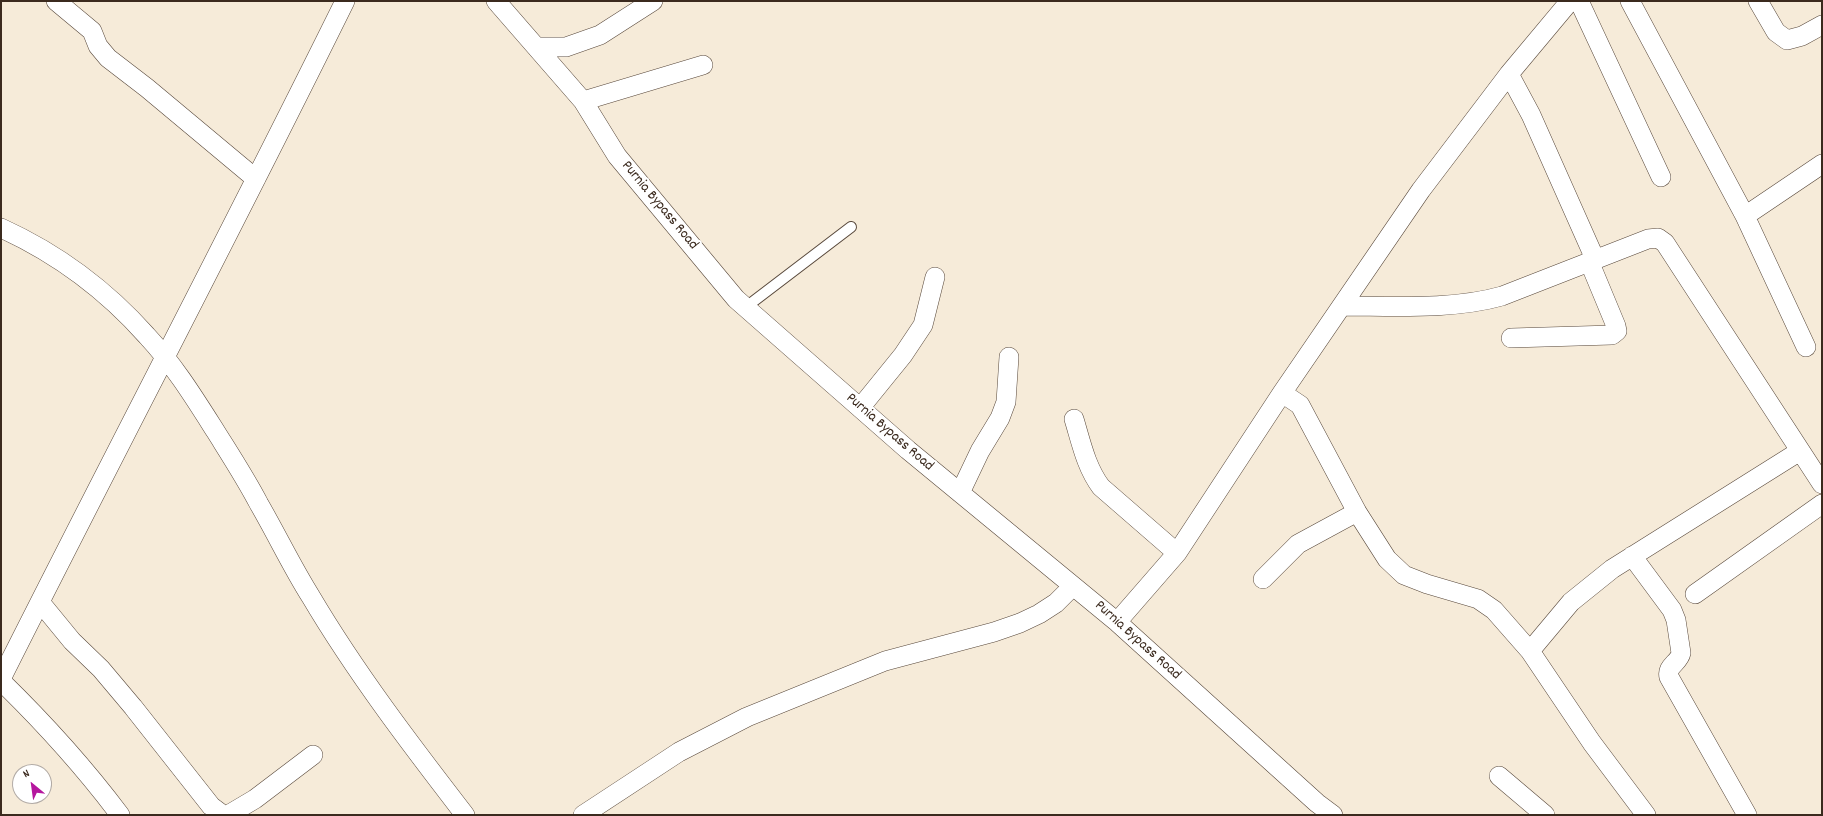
<!DOCTYPE html>
<style>
body{margin:0}
#map{position:relative;width:1823px;height:816px;overflow:hidden;background:#f6ebd9;font-family:Dekko,sans-serif}
canvas{display:block}
.frame{position:absolute;inset:0;border:2px solid #3b2a1e;pointer-events:none}
.north{position:absolute;left:12px;top:764px;width:40px;height:40px;box-sizing:border-box;background:#fff;border:1px solid #b1aaa5;border-radius:50%;rotate:331deg;font-size:11px;font-weight:700;line-height:16px;text-align:center;color:#3b2a1e}
.north::after{content:'';display:block;margin:auto;width:14px;height:18px;background:#b5179e;clip-path:polygon(50% 0,100% 100%,50% 72%,0 100%)}
</style>
<div id="map">
<canvas width="1823" height="816"></canvas>
<div class="frame"></div>
<div class="north">N</div>
</div>
<script>
const context = document.querySelector('canvas').getContext('2d');
context.lineJoin = 'round';
function strokePath(path, color, width, dash) {
  context.strokeStyle = color;
  context.lineWidth = width;
  context.lineCap = dash ? 'butt' : 'round';
  context.setLineDash(dash || []);
  context.stroke(path);
}
function label(font, color, halo, rows, align = 'center') {
  context.font = font + ' Dekko,sans-serif';
  context.lineWidth = 4;
  context.setLineDash([]);
  context.textBaseline = 'middle';
  context.strokeStyle = halo;
  context.fillStyle = color;
  for (const [text, x, y, turn = 0] of rows) {
    context.save();
    context.translate(x, y);
    context.rotate((+turn || 0) * Math.PI / 180);
    context.textAlign = isNaN(turn) ? turn : align;
    if (halo) context.strokeText(text, 0, 0);
    context.fillText(text, 0, 0);
    context.restore();
  }
}
const service = new Path2D(`
 M746 307 851 227`);
const minor = new Path2D(`
 M56 1 92 31 98 46 108 58 147 88 256 179
 M496 1 583 101 617 156 736 299 908 450 1117 622 1317 803 1333 815
 M1579 1 1661 177
 M1630 1 1745 216 1806 347
 M1758 1 1776 32 1787 40 1802 36 1822 25
 M536 47H566L600 35 653 1
 M1509 74 1531 115 1595 259
 M583 101 703 65
 M1745 216 1822 164
 M1 228C56 253 107 291 147 336 174 365 195 399 216 432 231 456 246 479 259 504 277 535 292 567 311 597 356 673 411 745 465 815
 M1342 306C1393 306 1453 310 1502 296L1648 239 1658 238 1665 243 1822 484
 M1511 338 1612 335 1617 331 1616 326 1589 261
 M1282 393 1300 405 1357 512 1387 559 1404 575 1427 584 1478 599 1494 610 1530 651 1592 743 1646 815
 M860 408 903 355 923 325 935 277
 M1074 419C1081 442 1086 467 1101 487L1177 553
 M960 493 980 451 1000 418 1006 402 1009 357
 M1632 556 1672 610 1676 620 1681 653C1679 663 1666 666 1669 677L1747 815
 M1263 579 1298 544 1357 512
 M1695 594 1822 504
 M40 602 72 641 101 669 133 707 211 806 223 815
 M1117 622 1177 553 1282 393 1421 190 1509 74 1570 1
 M1530 651 1571 602 1612 569 1800 451
 M1 679C115 452 233 228 345 1
 M1 681C44 723 84 767 120 815
 M1499 776 1545 815
 M228 815 255 799 313 755
 M583 815 679 752 747 717 885 661 994 632 1020 623 1039 614 1056 603 1073 586`);
strokePath(service, '#57473a', 12);
strokePath(minor, '#57473a', 20);
strokePath(service, '#fff', 10);
strokePath(minor, '#fff', 19);
label('15px', '#3b2a1e', '#fff', [
 ["Purnia Bypass Road",659,206,50],
 ["Purnia Bypass Road",889,433,41],
 ["Purnia Bypass Road",1137,641,42]
]);
</script>
